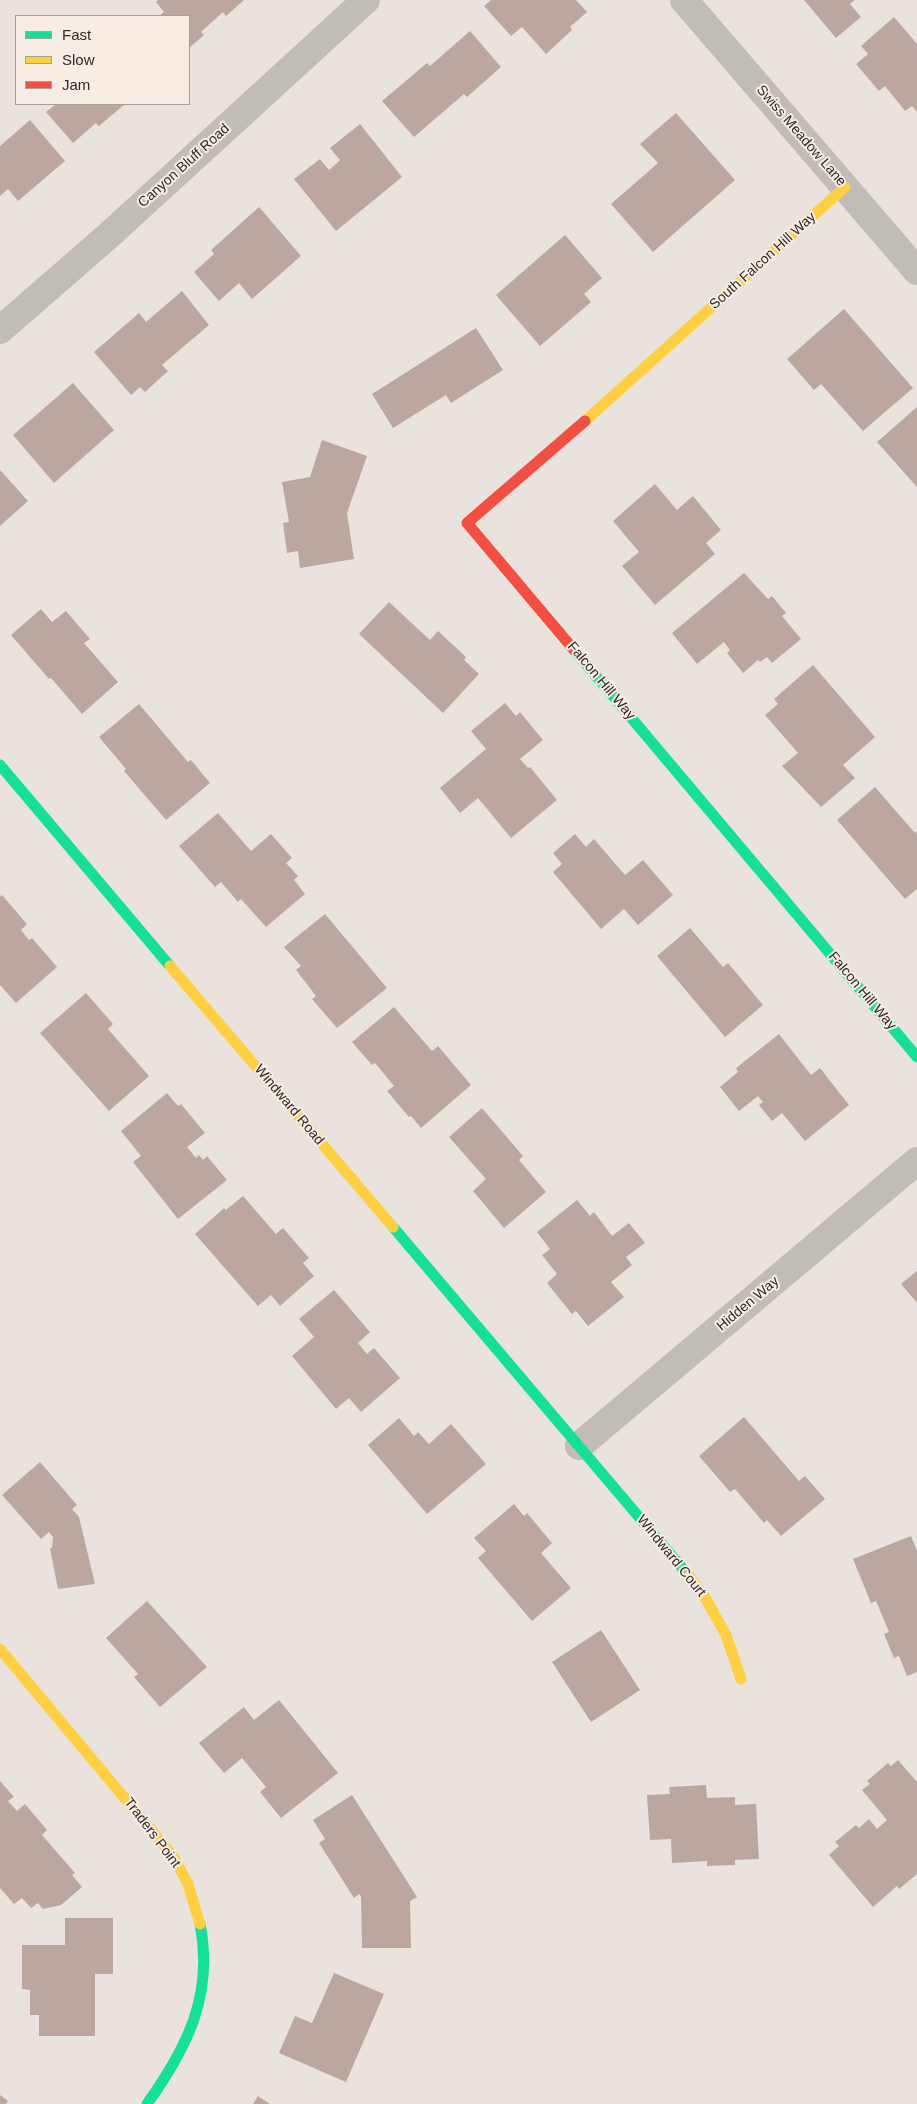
<!DOCTYPE html>
<style>
body{margin:0}
#map{position:relative;width:917px;height:2104px;overflow:hidden;background:#eae3dd;font-family:Arial,sans-serif}
canvas{display:block}
.legend{position:absolute;left:15px;top:15px;width:175px;height:90px;box-sizing:border-box;background:#f7ede4;border:1px solid #a89f98;margin:0;padding:6px 9px;list-style:none;font-size:15px;color:#322926}
.legend li{display:flex;align-items:center;gap:10px;height:25px}
.legend b{width:25px;border:1px solid #a89f98}
</style>
<div id="map">
<canvas width="917" height="2104"></canvas>
<ul class="legend">
<li><b style="height:6px;background:#16e098"></b>Fast</li>
<li><b style="height:6px;background:#ffcf43"></b>Slow</li>
<li><b style="height:6px;background:#f24e42"></b>Jam</li>
</ul>
</div>
<script>
const context = document.querySelector('canvas').getContext('2d');
context.lineJoin = 'round';
function fill(path, color) {
  context.fillStyle = color;
  context.fill(path, 'evenodd');
}
function strokePath(path, color, width, dash) {
  context.strokeStyle = color;
  context.lineWidth = width;
  context.lineCap = dash ? 'butt' : 'round';
  context.setLineDash(dash || []);
  context.stroke(path);
}
function label(font, color, halo, rows, align = 'center') {
  context.font = font + ' Arial,sans-serif';
  context.lineWidth = 4;
  context.setLineDash([]);
  context.textBaseline = 'middle';
  context.strokeStyle = halo;
  context.fillStyle = color;
  for (const [text, x, y, turn = 0] of rows) {
    context.save();
    context.translate(x, y);
    context.rotate((+turn || 0) * Math.PI / 180);
    context.textAlign = isNaN(turn) ? turn : align;
    if (halo) context.strokeText(text, 0, 0);
    context.fillText(text, 0, 0);
    context.restore();
  }
}
fill(new Path2D(`
 M158 0H244L226 16 223 12 201 32 204 35 189 48V16H159L164 12 156 2Z
 M491 0H576L587 12 570 27 572 30 546 54 522 27 511 36 484 6Z
 M804 0H855L850 4 861 17 836 38Z
 M894 17 917 44V112L912 106 905 111 885 86 879 91 856 64 868 54 861 46Z
 M470 31 501 67 467 97 464 94 414 137 382 101 427 63 430 66Z
 M56 104H125L99 126 96 123 73 143 46 112Z
 M676 113 735 180 653 252 611 204 658 163 640 144Z
 M30 120 65 161 18 201 8 189 0 196V146Z
 M360 124 402 177 336 231 294 179 320 159 329 170 340 160 330 148Z
 M259 207 301 256 252 299 239 283 219 301 194 272 214 254 211 250Z
 M565 235 602 278 584 294 591 302 540 346 496 295Z
 M182 291 209 325 162 365 168 371 145 392 140 387 131 395 94 352 139 313 146 322Z
 M844 309 913 388 863 431 821 384 814 390 787 359Z
 M476 328 503 370 451 403 446 395 393 428 372 394Z
 M73 383 114 430 54 483 13 435Z
 M917 407V487L877 442Z
 M322 440 367 456 347 513 354 559 300 568 298 551 287 553 283 523 289 522 282 482 310 477Z
 M0 470 28 501 0 526Z
 M655 484 677 510 693 496 721 530 706 543 715 554 655 605 622 566 639 552 613 521Z
 M744 573 768 599 772 596 786 613 782 616 801 639 772 663 767 657 760 662 758 660 743 673 727 653 730 650 724 642 697 664 672 633Z
 M389 602 430 640 438 631 466 657 464 660 479 674 443 713 359 634Z
 M41 609 52 622 66 611 90 639 84 643 118 682 82 714 51 678 49 679 11 635Z
 M813 665 875 737 843 765 855 778 821 807 782 766 798 753 765 715 778 704 774 699Z
 M505 703 516 716 520 712 543 740 520 759 528 768 530 767 557 800 511 838 478 798 460 813 440 788 486 749 471 731Z
 M139 704 188 762 191 760 210 783 166 820 124 771 126 769 99 737Z
 M875 787 915 833 917 831V889L905 899 837 820Z
 M218 813 251 851 271 834 292 858 286 863 298 876 294 880 305 894 266 927 241 899 238 902 221 882 215 887 179 846Z
 M575 834 586 847 594 839 625 875 643 860 673 895 638 925 624 909 601 929 553 872 562 864 553 853Z
 M2 895 27 924 21 930 29 940 32 938 57 967 16 1003 0 985V897Z
 M325 914 387 988 337 1028 312 999 316 996 296 970 301 966 284 947Z
 M690 928 723 967 728 963 763 1005 725 1037 657 956Z
 M86 993 113 1024 108 1029 149 1076 109 1111 40 1033Z
 M394 1007 432 1051 438 1046 471 1085 421 1128 411 1116 409 1117 387 1091 394 1086 375 1063 372 1065 352 1042Z
 M779 1034 811 1075 820 1068 849 1105 805 1141 782 1113 772 1121 759 1105 763 1102 758 1096 739 1111 720 1087 738 1072 736 1068Z
 M167 1093 178 1106 181 1104 205 1133 187 1147 196 1158 199 1155 203 1160 207 1156 227 1180 178 1219 133 1162 141 1156 121 1131Z
 M482 1108 523 1156 519 1160 546 1192 504 1228 473 1191 486 1179 449 1137Z
 M243 1196 276 1234 283 1228 309 1258 303 1263 314 1276 280 1306 271 1295 258 1306 195 1234 224 1208 226 1210Z
 M577 1200 590 1216 594 1212 612 1236 629 1223 645 1243 626 1257 632 1265 611 1282 624 1297 588 1326 576 1311 572 1314 547 1283 557 1274 542 1255 550 1249 537 1232Z
 M917 1271V1303L901 1284Z
 M334 1290 370 1332 358 1343 367 1354 374 1348 400 1378 361 1412 349 1398 336 1409 292 1356 314 1337 299 1319Z
 M744 1417 799 1481 805 1476 825 1499 781 1536 767 1520 764 1523 735 1489 730 1492 699 1456Z
 M399 1418 414 1436 418 1432 429 1444 451 1424 486 1464 427 1514 368 1445Z
 M40 1462 77 1505 72 1509 79 1517 95 1584 58 1589 50 1548H52L53 1537 49 1532 41 1539 2 1495Z
 M514 1504 524 1516 527 1513 552 1543 541 1553 571 1588 532 1621 478 1558 486 1551 474 1538Z
 M911 1536 917 1551V1672L907 1676 899 1656 894 1658 884 1634 889 1632 876 1601 871 1603 853 1559Z
 M147 1601 207 1667 160 1707 134 1677 138 1674 106 1638Z
 M601 1630 640 1690 591 1722 552 1662Z
 M279 1700 338 1773 281 1818 260 1792 266 1787 242 1758 224 1773 199 1743 244 1707 254 1720Z
 M898 1760 917 1782V1874L899 1889 897 1886 873 1907 829 1855 839 1846 835 1842 856 1825 859 1828 869 1819 877 1829 887 1820 862 1790 870 1784 867 1781 888 1763 891 1766Z
 M0 1781 14 1797 8 1801 17 1811 25 1804 47 1830 42 1835 75 1873 72 1875 82 1887 61 1905 43 1909 38 1903 31 1908 22 1898 14 1904 0 1888Z
 M706 1785 707 1798 735 1797V1805L756 1804 759 1859 735 1860V1865L707 1866V1861L672 1863 671 1839 650 1840 647 1795 670 1794 669 1787Z
 M352 1795 417 1897 410 1901 411 1948H362L361 1897 359 1894 354 1898 319 1843 325 1839 313 1820Z
 M65 1918H113V1974H95V2036H39V2015H30V1990L22 1989V1945H65Z
 M334 1973 384 1994 346 2082 279 2053 295 2016 312 2023Z
 M0 2095 8 2101 6 2104H0Z
 M258 2096 270 2104H253Z`), '#bca7a0');
strokePath(new Path2D(`
 M684 0 917 271
 M0 330 108 236 366 0
 M579 1446 917 1161`), '#c2bcb7', 28);
strokePath(new Path2D(`
 M575 651 917 1057
 M0 765 170 966
 M393 1227 689 1576
 M147 2104C187 2048 214 1995 200 1924`), '#16e098', 11);
strokePath(new Path2D(`
 M585 421 845 187
 M170 966 393 1227
 M689 1576 706 1599 726 1635 741 1679
 M0 1649 173 1856 188 1884 200 1924`), '#ffcf43', 11);
strokePath(new Path2D(`
 M575 651 467 523 585 421`), '#f24e42', 11);
label('14px', '#322926', '#f7ede4', [
 ["Swiss Meadow Lane",801,136,49],
 ["Canyon Bluff Road",184,166,-42],
 ["South Falcon Hill Way",763,261,-42],
 ["Falcon Hill Way",601,681,50],
 ["Falcon Hill Way",862,991,50],
 ["Windward Road",289,1105,50],
 ["Hidden Way",748,1304,-40],
 ["Windward Court",671,1556,51],
 ["Traders Point",152,1833,53]
]);
</script>
